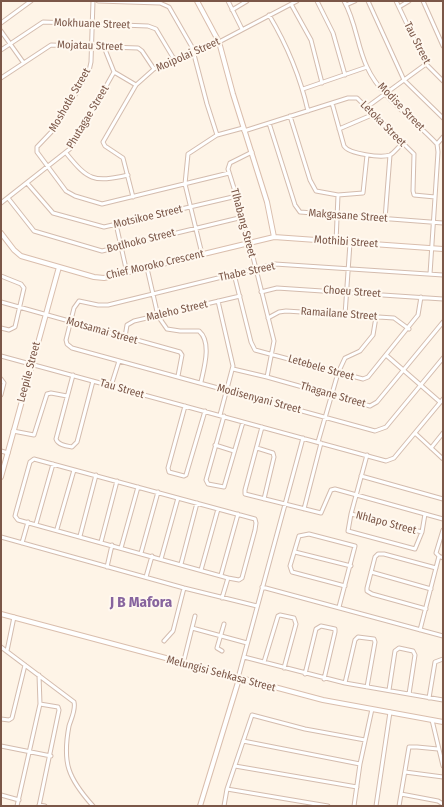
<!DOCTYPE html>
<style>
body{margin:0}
#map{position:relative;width:444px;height:807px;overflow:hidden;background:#fef4e7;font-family:"Fira Sans Condensed",sans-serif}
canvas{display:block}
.frame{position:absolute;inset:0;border:2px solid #7b5748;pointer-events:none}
</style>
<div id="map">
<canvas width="444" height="807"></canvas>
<div class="frame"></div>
</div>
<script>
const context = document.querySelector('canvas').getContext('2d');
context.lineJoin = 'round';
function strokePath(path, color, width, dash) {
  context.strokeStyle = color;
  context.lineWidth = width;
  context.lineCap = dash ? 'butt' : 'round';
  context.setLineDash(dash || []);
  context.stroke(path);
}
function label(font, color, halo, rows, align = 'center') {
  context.font = font + ' "Fira Sans Condensed",sans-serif';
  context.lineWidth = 4;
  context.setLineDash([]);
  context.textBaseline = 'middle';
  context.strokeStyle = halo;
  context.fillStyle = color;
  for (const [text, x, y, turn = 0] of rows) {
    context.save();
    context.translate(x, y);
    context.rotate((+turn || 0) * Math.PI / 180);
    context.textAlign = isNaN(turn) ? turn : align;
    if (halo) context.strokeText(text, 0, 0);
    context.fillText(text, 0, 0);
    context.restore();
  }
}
const street = new Path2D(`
 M93 1 91 62 89 71 57 126 37 147V152L66 191 75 196 102 204 229 173
 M98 1 160 3 169 7 192 47 207 104 217 135
 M228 1 242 29
 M317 1 333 33 345 75
 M344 1C356 22 357 46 367 67 381 98 415 120 437 144
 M368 1 404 80 443 118
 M396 1 426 64 443 81
 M423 1 443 46
 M291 4 311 40 322 83
 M346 5 355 1
 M399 7 409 1
 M232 10 247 1
 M269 15C287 45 300 76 308 111
 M1 23 31 1
 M1 31 23 62
 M104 47 114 72 136 85
 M1 50 43 22 148 26 156 29 174 59
 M1 78 51 45 138 48 142 51 154 69
 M303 89 367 67
 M332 103 344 146C349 154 381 158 390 155 394 153 398 147 402 144
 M367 107 426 64
 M290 116 310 180 316 191 338 195 363 193 367 155
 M269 123 295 205 300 212 443 223
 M339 129 374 114
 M244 131 348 98H357L414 154 413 191 414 195 435 197
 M437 144 443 137
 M252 152 230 163 228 169 243 217 274 341 267 377
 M66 153C88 180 93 183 128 175
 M27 183 53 213 104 227 237 196
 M133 197 123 158 105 146 103 142 136 85 154 69 174 59 219 42 297 1
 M8 198 34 231 102 251 243 217
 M1 203 71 148 114 72
 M385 219 390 155
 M116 224 127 273
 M336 242 338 195
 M202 254 185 184 188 154 217 135 243 128
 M147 268 158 316 167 329 180 331H199C212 342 204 368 201 382
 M234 274 251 342 255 350 363 379 368 377 418 315 421 297
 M430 274 438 152 437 144
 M443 275 275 264 108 305H98L79 301 74 308 66 340 67 344 72 348 375 431 386 427 443 358
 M1 276 21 284 24 288 15 327 9 330 1 328
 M261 292 277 288 443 299
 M218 301 233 366 220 415
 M1 302 180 352 182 355 178 376
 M345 315 350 243
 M268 318 279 312 286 311 394 318 409 329
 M125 337 127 325 134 321 240 296
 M386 355 440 402
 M1 356 386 461 394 458 443 399
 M233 369 267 377 370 406 377 402 443 322
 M73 375 56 439C58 445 66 446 72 447L77 442 93 381
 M1 379 4 383 1 395
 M111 386 119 361
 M185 406 168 468 169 472 184 476 186 475 205 411
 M224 416 206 480 208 484 224 487 243 422
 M262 427 245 490V494L321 513 331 490 335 489 443 519
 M13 431 34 435 47 394 51 393 67 396
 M415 433 443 459
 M318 442 338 373 345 358 360 351 373 335 376 317
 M215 445 234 451
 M257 448 273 453 274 457 264 499
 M431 448 443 433
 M1 451 8 453
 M367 455 351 514 348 531 415 549 422 532 425 514
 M34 459 255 519 256 523 255 530 242 578 239 580 228 578 18 520 15 516 16 512 30 462Z
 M361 476 443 499
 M304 509 321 443
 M351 514 422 532
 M36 524 53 464
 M57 529 74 470
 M443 530 436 553 439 556 443 558
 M80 536 96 475
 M1 537 184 588 257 606
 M101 542 117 481
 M22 543 28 522
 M121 548 138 487
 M295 552 351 566
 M141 553 158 492
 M161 559 178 498
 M181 564 197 503
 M107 567 112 545
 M201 570 218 509
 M371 572 431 589
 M221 575 238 514
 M146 577 152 556
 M262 587 443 636
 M222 598 228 578
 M339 607 355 546 309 534 299 536 290 566 292 572 345 586
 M426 609 372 594 367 591V588L375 557 378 554H384L436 568
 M192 628 247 643
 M420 630 439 556
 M164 641 173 631 184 588
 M1 647 74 702C76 710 71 719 69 726 62 763 68 778 93 806
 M7 651 14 617
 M222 651 217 648 224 624
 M244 657 345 683 443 700
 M264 662 278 616 280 615 294 618 296 624 284 668
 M183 664 195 616
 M305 674 316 629 321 626 335 629V632L324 679
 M238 678 303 438
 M345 683 355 640 358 637 374 639 375 642 367 687
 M389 690 395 651 399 648 413 651 415 655 409 694
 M429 698 435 662 443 659
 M1 719 9 720 12 718 25 665
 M432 720 443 766
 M243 741 360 764
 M1 746 51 756
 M235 766 357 787
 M405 772 443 777
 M227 789 328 806
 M401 794 438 801 443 804
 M1 795 19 800
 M39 805 45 806
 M17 806 40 704 39 675
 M39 806 59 710 58 707 40 704
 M224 806 227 789 252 715 305 729 365 740
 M354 806 360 764 372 709
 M376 806 390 712
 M399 806 409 747H417L438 749`);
const secondary = new Path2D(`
 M197 1 219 42 233 94 267 202 274 237
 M1 233 14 250 21 256 94 277 104 278 274 237 443 249
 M1 477 59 267
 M1 614 323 700 443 722
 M200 806 239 679`);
strokePath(street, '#d4bcae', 5);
strokePath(secondary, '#dabead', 6);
strokePath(street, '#fff', 3);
strokePath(secondary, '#fff', 4);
label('11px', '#7b5748', '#fff8ef', [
 ["Mokhuane Street",92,24,2],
 ["Tau Street",417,43,63],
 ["Mojatau Street",90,46,2],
 ["Moipolai Street",188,55,-24],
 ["Moshotle Street",70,100,-60],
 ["Modise Street",401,107,46],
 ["Phutagae Street",88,117,-59],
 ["Letoka Street",383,124,45],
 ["Makgasane Street",348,216,4],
 ["Motsikoe Street",148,217,-13],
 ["Tlhabang Street",243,223,75],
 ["Botlhoko Street",141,241,-14],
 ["Mothibi Street",346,242,4],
 ["Chief Moroko Crescent",155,265,-13],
 ["Thabe Street",247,272,-12],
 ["Choeu Street",352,292,4],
 ["Maleho Street",177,311,-13],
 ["Ramailane Street",339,314,4],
 ["Motsamai Street",102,331,16],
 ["Letebele Street",321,368,16],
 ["Leepile Street",29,372,-75],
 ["Tau Street",122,389,16],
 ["Thagane Street",333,395,16],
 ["Modisenyani Street",259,399,15],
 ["Nhlapo Street",386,523,15],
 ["Melungisi Sehkasa Street",221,674,15]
]);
label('bold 15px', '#87649e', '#fff8ef', [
 ["J B Mafora",141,603]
]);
</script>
